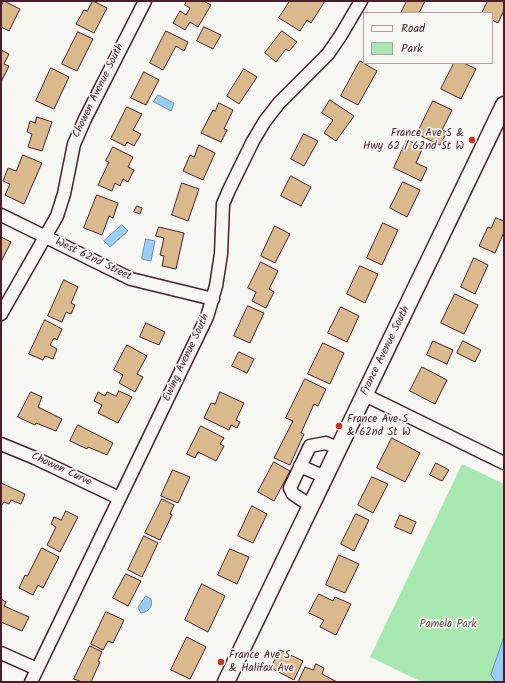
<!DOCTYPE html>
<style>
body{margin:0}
#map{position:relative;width:505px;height:683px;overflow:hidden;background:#f6f6f2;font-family:Kalam,sans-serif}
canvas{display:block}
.frame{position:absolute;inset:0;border:2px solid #4a1f2b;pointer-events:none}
.legend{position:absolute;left:363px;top:12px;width:130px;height:52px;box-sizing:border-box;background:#f6f6f2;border:1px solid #b1a0a2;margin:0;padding:5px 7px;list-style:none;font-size:12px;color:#4a1f2b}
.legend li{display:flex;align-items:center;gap:8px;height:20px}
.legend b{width:20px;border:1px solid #b1a0a2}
</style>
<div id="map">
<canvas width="505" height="683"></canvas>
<div class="frame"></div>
<ul class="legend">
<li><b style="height:5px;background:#f6f6f2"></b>Road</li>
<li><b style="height:11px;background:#a7e7b0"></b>Park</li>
</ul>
</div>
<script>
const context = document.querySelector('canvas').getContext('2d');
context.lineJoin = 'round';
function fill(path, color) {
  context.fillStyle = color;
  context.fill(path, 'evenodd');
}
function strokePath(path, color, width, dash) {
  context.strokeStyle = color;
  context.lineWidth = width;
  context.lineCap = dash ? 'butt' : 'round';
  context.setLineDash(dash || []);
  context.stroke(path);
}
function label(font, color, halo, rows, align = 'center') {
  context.font = font + ' Kalam,sans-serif';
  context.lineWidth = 3.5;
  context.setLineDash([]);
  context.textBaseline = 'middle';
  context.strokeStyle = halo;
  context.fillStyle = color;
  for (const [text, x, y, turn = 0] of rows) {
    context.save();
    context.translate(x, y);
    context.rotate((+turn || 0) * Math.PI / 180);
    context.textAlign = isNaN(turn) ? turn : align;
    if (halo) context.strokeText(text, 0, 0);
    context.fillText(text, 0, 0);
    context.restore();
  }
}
fill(new Path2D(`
 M462 464 504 484V682H422L370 657Z`), '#a7e7b0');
const water = new Path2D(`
 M158 95 174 103 171 111 154 102Z
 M122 225 128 231 110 247 104 241Z
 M146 239 155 241 151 261 142 259Z
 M146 596 151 599C153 606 149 612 141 613L138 608Z
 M504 637V682H496L491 675Z`);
fill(water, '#96cef5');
strokePath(water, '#7888a4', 1);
const building = new Path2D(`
 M4 1 20 9 9 31 1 27V7Z
 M93 1 107 8 94 33 76 24 84 10 87 11Z
 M187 1H204L211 5 198 27 190 22 185 30 173 23 180 11 186 15 190 8 185 5Z
 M290 1H325L311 23 307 20 300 31 279 18Z
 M407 1H425L419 13H401Z
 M488 1H504V10L498 23 492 20V13H482Z
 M204 27 221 35 213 49 197 41Z
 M166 31 188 42 184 51 176 46 163 70 150 63Z
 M282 31 297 42 289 51 286 49 276 62 265 53Z
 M78 32 93 39 77 71 62 64Z
 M1 50 9 54 4 64 9 66 1 82Z
 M360 61 377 71 358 105 341 96Z
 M454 63H464L476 69 461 99 441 89Z
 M51 68 69 77 54 109 36 101Z
 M244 69 257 77 239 104 227 96Z
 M144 72 159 80 146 105 131 98Z
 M330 100 354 116 336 141 324 133 333 120 322 113Z
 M433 101 452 110 442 130 447 132 440 145 417 134Z
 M219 103 233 110 224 129 227 130 221 142 201 133 213 110 215 111Z
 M127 107 142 114 133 130 141 134 134 146 127 142 125 146 111 139Z
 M37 117 52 122 42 151 28 147 32 134 27 132 30 121 35 123Z
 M304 134 318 141 304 166 291 159Z
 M407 140 423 147 416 163 427 168 421 181 394 168Z
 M199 145 215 153 203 180 183 171 190 155 194 157Z
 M113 147 133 157 128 167 134 170 128 182 123 179 120 186 115 183 112 191 98 185 109 162 106 161Z
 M23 155 42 163 24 204 5 195 10 184 3 181 8 168 16 171Z
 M291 176 311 187 301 206 281 196Z
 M403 182 420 190 407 217 390 208Z
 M182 183 199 189 188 221 172 215Z
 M97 195 118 203 113 218 109 216 102 235 84 228Z
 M137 206 142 208 140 214 134 212Z
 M496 218 504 221V232L495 253 479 246 488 227 491 228Z
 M383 223 398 230 382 265 367 258Z
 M275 226 290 234 275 263 261 256Z
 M159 227 184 233 176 269 162 266 164 256 160 255 164 238 156 236Z
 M1 237 11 242 1 262Z
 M474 258 488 265 475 294 461 287Z
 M261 262 278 271 269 289 274 292 266 308 252 301 256 292 248 288Z
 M360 266 378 274 365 303 347 294Z
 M64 280 78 287 71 303 75 305 71 314 66 312 62 322 48 316Z
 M455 294 478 305 464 334 441 323Z
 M248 306 264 313 250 343 234 336Z
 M341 307 359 316 347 342 328 333Z
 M45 320 62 329 57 340 54 338 50 345 57 349 53 359 45 356 43 360 29 354Z
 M146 323 165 332 159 345 140 337Z
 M433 341 453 350 447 364 427 355Z
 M463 341 481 350 475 362 457 353Z
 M323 343 344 353 330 384 308 374Z
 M127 345 147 356 137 374 143 377 135 392 119 383 123 375 114 370Z
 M239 352 254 359 247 373 232 366Z
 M422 367 447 380 435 404 410 391Z
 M305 379 326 389 318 406 314 404 301 433 304 434 290 465 274 458 293 421 286 418Z
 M119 391 132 397 118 423 98 413 102 405 94 401 98 392 105 396 107 392 116 396Z
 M31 392 42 397 38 407 62 419 56 431 36 423 35 425 18 417Z
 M220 392 244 403 236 420 240 422 237 428 231 425 229 430 204 418 211 403 215 404Z
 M78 425 113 443 107 455 88 447 87 449 70 441Z
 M201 426 224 438 220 444 224 446 216 461 198 452 195 458 187 454Z
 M392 438 420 453 405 482 377 468Z
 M274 462 290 471 274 501 258 492Z
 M436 463 449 470 442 481 430 475Z
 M173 470 190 477 178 503 161 496Z
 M372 477 388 484 373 513 358 505Z
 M1 483 25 494 21 504 11 500 9 504 4 502 1 506Z
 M162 499 174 505 170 514 172 515 160 540 145 533Z
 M252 506 267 514 253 543 238 536Z
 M66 511 78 517 60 552 47 545 56 527 51 524 54 517 61 520Z
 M356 514 369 520 354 551 341 544Z
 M400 515 416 522 411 534 395 527Z
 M144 536 158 543 142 577 128 570Z
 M42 548 59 557 43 588 38 585 33 595 19 588 25 575 27 576Z
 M230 549 249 557 237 584 218 575Z
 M339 555 359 564 345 593 326 585Z
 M126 574 141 581 128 606 113 598Z
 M202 584 225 596 208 632 185 620Z
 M319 594 333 601 335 597 351 604 336 635 320 627 324 620 309 613Z
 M1 599 6 602 4 606 29 617 22 631 1 622Z
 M106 612 124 620 113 643 108 641 103 650 91 644Z
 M187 637 206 647 190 679 171 670Z
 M90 646 102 652 98 661 100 662 91 682H82L74 679Z
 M280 650 303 661 294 680 271 668Z
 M316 664 324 668 322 674 337 682H298L305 667 313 670Z`);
fill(building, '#dab98c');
strokePath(building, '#4a1f2b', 1);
const minor = new Path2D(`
 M1 215 131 279 213 299
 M1 314 57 216 64 194 74 144 85 119 145 1
 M365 395 504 463
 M1 444 35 458 119 498
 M300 466 325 477
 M311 506 293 494 290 488 310 446 326 443 339 449
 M1 653 37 669
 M31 682 207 317 216 286 221 254 223 204 229 190 253 141 265 121 279 103 328 54 341 35 361 1`);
const major = new Path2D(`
 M226 682 504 105`);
strokePath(minor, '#4a1f2b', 15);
strokePath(major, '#4a1f2b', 19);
strokePath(minor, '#f6f6f2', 12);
strokePath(major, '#f6f6f2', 16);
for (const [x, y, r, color] of [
 [472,140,4,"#c8321e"],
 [339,426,4,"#c8321e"],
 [221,662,4,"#c8321e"]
]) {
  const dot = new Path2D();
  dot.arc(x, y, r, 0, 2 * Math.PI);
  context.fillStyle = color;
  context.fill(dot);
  strokePath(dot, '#f6f6f2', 1.5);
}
label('11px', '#4a1f2b', '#f6f6f2', [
 ["Chowen Avenue South",99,91,-64],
 ["West 62nd Street",93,260,26],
 ["France Avenue South",386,351,-64],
 ["Ewing Avenue South",187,358,-65],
 ["Chowen Curve",61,470,25]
]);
label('11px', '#4a1f2b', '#f6f6f2', [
 ["France Ave S &",464,134,"right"],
 ["Hwy 62 / 62nd St W",464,147,"right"],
 ["France Ave S",347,420],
 ["& 62nd St W",347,433],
 ["France Ave S",229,656],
 ["& Halifax Ave",229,669]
], 'left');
label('11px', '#61514c', '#f6f6f2', [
 ["Pamela Park",448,625]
]);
</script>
